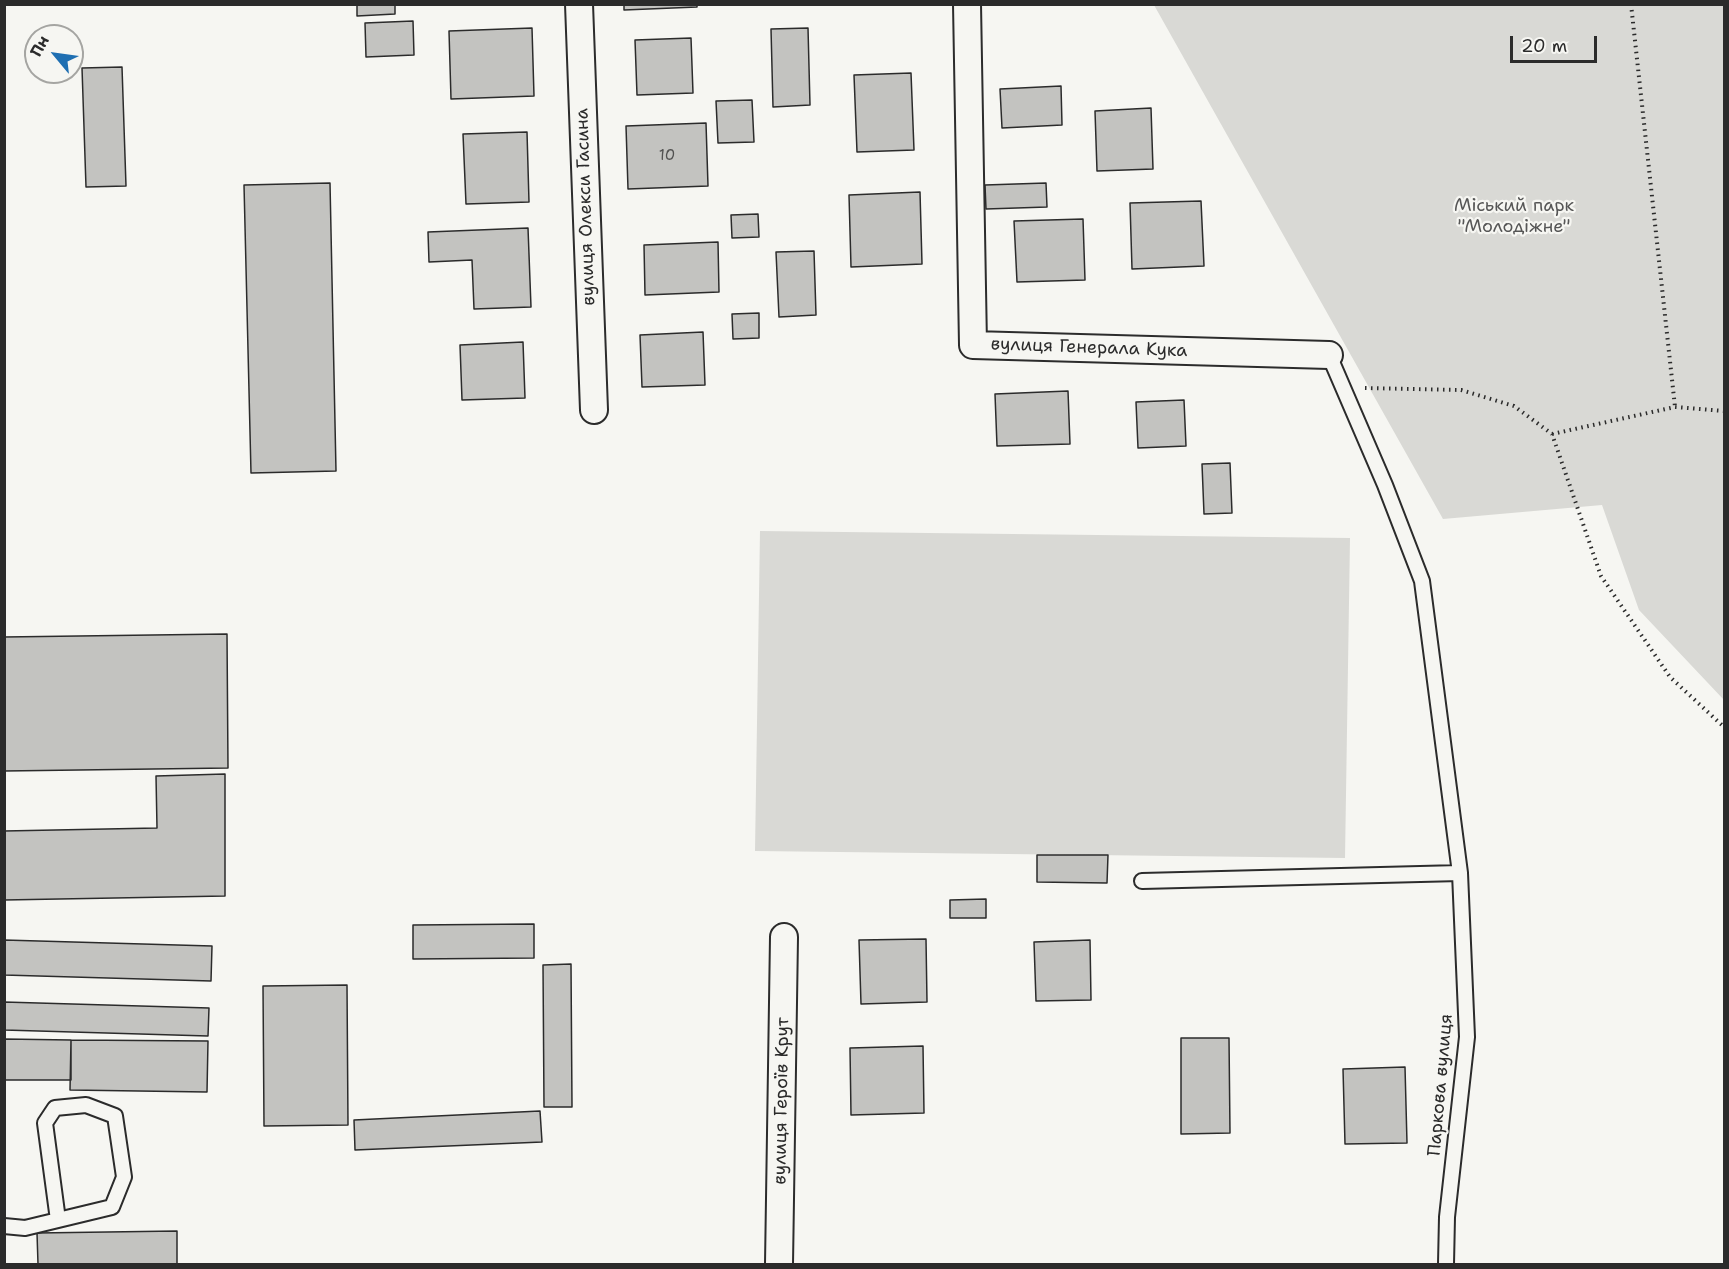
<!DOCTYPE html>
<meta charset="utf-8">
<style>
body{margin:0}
#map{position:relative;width:1729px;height:1269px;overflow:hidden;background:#f6f6f2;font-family:"Shantell Sans",sans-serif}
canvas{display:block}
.frame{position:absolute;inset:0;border:6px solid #2b2b2b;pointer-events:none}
.north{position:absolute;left:24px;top:24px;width:60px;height:60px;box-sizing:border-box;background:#f6f6f2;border:2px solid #a5a5a2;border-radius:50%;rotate:299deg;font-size:16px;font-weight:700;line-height:24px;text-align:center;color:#2b2b2b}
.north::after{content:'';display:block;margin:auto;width:21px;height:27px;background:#1f6fb2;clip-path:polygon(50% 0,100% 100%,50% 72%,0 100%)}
.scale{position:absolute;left:1510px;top:36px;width:87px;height:27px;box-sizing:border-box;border:3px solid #2b2b2b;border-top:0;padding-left:8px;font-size:18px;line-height:21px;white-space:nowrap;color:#2b2b2b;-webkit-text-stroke:4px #f6f6f2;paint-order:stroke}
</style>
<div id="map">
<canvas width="1729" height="1269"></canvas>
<div class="frame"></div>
<div class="north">Пн</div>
<div class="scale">20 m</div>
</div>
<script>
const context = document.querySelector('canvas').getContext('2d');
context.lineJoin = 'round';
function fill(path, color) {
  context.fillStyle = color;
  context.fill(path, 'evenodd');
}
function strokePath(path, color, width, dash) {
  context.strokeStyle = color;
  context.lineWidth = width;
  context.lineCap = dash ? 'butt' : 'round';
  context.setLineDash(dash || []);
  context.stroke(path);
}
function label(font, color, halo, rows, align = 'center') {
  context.font = font + ' "Shantell Sans",sans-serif';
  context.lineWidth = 4.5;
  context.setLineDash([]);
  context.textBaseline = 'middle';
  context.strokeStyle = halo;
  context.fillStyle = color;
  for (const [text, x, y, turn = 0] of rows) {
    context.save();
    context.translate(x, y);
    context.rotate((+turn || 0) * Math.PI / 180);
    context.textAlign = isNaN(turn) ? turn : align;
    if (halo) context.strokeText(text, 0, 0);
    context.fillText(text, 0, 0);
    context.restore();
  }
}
fill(new Path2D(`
 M1154 5H1724V700L1639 610 1602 505 1443 519Z
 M760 531 1350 538 1345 858 755 851Z`), '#d9d9d5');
const building = new Path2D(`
 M357 4H395V14L357 16Z
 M624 4H697V7L624 10Z
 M413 21 414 55 366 57 365 23Z
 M532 28 534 96 451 99 449 31Z
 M808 28 810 105 773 107 771 29Z
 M691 38 693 93 637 95 635 40Z
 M122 67 126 186 86 187 82 68Z
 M911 73 914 150 857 152 854 75Z
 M1061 86 1062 125 1002 128 1000 89Z
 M752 100 754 142 718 143 716 101Z
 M1151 108 1153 169 1097 171 1095 111Z
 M706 123 708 186 628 189 626 126Z
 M527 132 529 202 466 204 463 134Z
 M330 183 336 471 251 473 244 185Z
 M1046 183 1047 207 986 209 985 185Z
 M920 192 922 264 851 267 849 195Z
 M1201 201 1204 266 1132 269 1130 203Z
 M758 214 759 237 732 238 731 215Z
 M1083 219 1085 280 1017 282 1014 221Z
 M528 228 531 307 474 309 472 260 429 262 428 232Z
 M718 242 719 292 645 295 644 245Z
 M814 251 816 315 779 317 776 252Z
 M759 313V338L733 339 732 314Z
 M703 332 705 385 642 387 640 335Z
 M523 342 525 398 462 400 460 345Z
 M1068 391 1070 444 997 446 995 394Z
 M1184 400 1186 446 1138 448 1136 402Z
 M1230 463 1232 513 1204 514 1202 464Z
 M227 634 228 768 4 771V637Z
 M225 774V896L4 900V831L157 828 156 776Z
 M1037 855H1108L1107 883 1037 882Z
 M986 899V918H950V900Z
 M534 924V958L413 959V925Z
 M926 939 927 1002 861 1004 859 940Z
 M4 940 212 946 211 981 4 975Z
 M1090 940 1091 1000 1036 1001 1034 942Z
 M571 964 572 1107H544L543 965Z
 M347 985 348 1125 264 1126 263 986Z
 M4 1002 209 1008 208 1036 4 1030Z
 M1181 1038H1229L1230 1133 1181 1134Z
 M4 1039 71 1040V1080H4Z
 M71 1040 208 1041 207 1092 70 1090Z
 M923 1046 924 1113 851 1115 850 1048Z
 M1405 1067 1407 1143 1345 1144 1343 1069Z
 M540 1111 542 1142 355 1150 354 1120Z
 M177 1231V1264H38L37 1233Z`);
fill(building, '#c3c3c0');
strokePath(building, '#2b2b2b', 1.5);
const service = new Path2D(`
 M1329 355 1385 485 1422 581 1460 873 1467 1037 1447 1217 1446 1264
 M1142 881 1460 873
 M4 1226 25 1228 112 1207 124 1177 115 1116 86 1105 55 1108 45 1123 58 1220`);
const minor = new Path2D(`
 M579 4 594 410
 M967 4 973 345 1329 355
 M779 1264 784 937`);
strokePath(service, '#2b2b2b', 18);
strokePath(minor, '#2b2b2b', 30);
strokePath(new Path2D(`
 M1631 4 1675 407
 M1365 388 1461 390 1514 406 1552 434 1601 576 1670 677 1724 727
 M1552 434 1675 407 1724 411`), '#2b2b2b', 4, [1.5, 4.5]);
strokePath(service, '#f6f6f2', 14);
strokePath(minor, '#f6f6f2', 26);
label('15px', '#515150', null, [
 ["10",667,156]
]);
label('18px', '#565656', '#f6f6f2', [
 ["Міський парк",1514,206],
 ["\"Молодіжне\"",1514,227]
]);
label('18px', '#2b2b2b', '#f6f6f2', [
 ["вулиця Олекси Гасина",586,207,-92],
 ["вулиця Генерала Кука",1089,348,2],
 ["Паркова вулиця",1441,1085,-85],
 ["вулиця Героїв Крут",782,1101,-89]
]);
</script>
